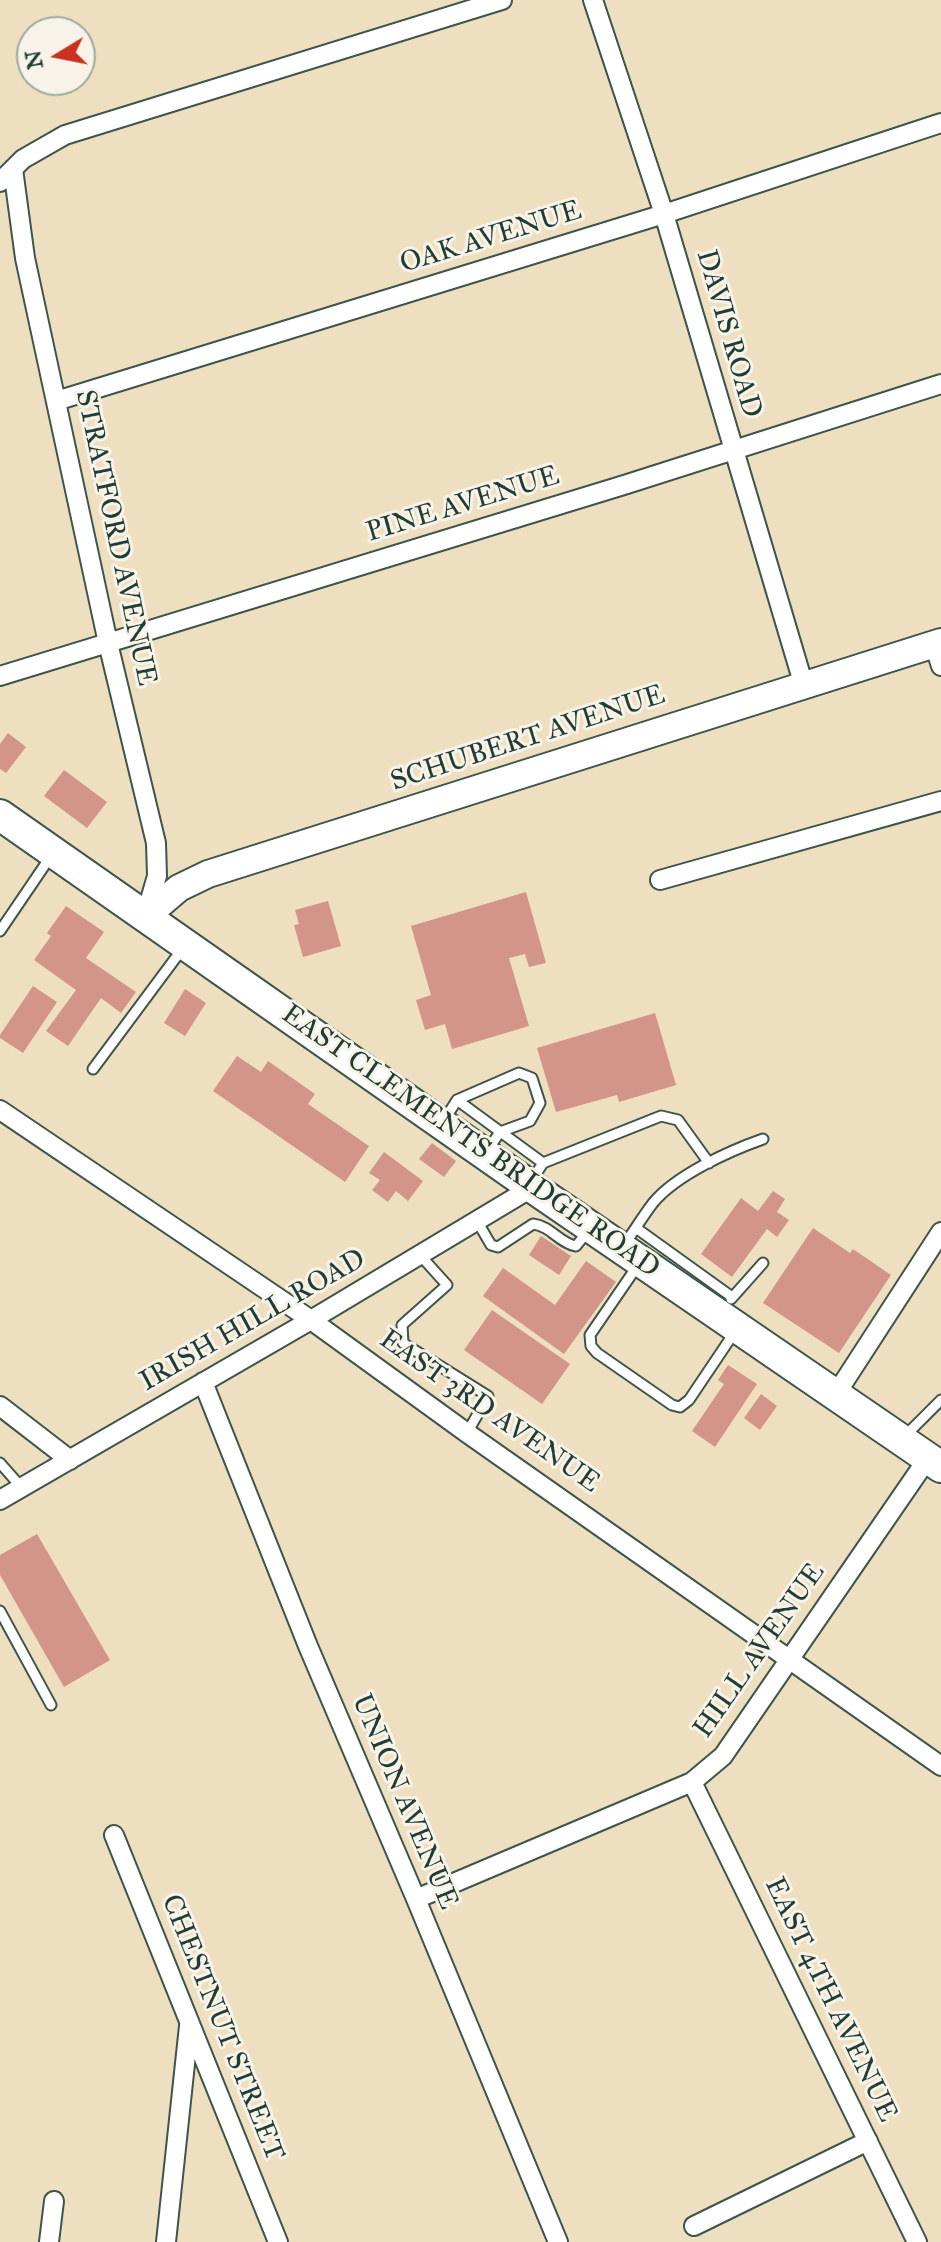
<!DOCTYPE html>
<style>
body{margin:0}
#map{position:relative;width:941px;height:2242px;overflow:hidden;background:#eedfc0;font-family:"IM FELL Great Primer",serif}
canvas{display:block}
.north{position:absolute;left:16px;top:16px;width:80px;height:80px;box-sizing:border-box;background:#f7f3e8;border:2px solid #a1aaa0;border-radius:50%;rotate:260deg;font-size:22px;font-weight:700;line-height:32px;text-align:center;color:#1f3d34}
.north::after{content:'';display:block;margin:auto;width:28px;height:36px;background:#c8321e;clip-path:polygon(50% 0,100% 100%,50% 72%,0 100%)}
</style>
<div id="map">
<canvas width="941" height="2242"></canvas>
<div class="north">N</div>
</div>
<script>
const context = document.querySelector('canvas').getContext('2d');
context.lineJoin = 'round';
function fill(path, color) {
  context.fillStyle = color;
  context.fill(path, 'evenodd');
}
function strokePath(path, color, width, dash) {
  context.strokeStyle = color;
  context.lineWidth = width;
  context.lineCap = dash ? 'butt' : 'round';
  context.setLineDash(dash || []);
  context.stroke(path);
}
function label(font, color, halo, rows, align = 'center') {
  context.font = font + ' "IM FELL Great Primer",serif';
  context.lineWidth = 6;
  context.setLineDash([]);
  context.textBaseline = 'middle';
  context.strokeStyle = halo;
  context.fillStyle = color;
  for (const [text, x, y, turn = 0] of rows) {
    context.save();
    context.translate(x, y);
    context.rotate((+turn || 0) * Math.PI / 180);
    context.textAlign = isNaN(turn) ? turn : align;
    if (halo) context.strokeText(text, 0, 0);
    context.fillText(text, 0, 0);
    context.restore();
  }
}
fill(new Path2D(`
 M8 733 26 747 6 773 0 769V744Z
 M64 770 107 802 87 828 44 796Z
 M526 892 546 963 529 967 525 954 509 958 529 1026 452 1049 445 1024 425 1030 416 1000 431 995 411 926Z
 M328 901 341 946 303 957 294 925 299 924 295 910Z
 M66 906 104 932 86 958 136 992 121 1013 101 998 68 1046 46 1031 76 990 34 960 51 936 47 933Z
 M33 986 57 1002 23 1053 0 1038V1035Z
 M185 989 206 1003 185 1036 164 1023Z
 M655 1013 676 1085 619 1102 617 1095 556 1112 537 1048Z
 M237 1056 261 1072 268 1061 315 1094 308 1104 369 1146 345 1182 213 1091Z
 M432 1143 456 1161 444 1177 419 1159Z
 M384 1152 423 1181 408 1201 396 1191 388 1202 372 1190 380 1180 369 1173Z
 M773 1191 785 1199 777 1212 789 1220 777 1237 767 1229 732 1277 701 1254 741 1198 758 1211Z
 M813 1228 850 1253 853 1249 891 1275 839 1353 763 1303Z
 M541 1236 571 1256 559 1275 529 1255Z
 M586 1261 616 1282 564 1354 483 1296 503 1268 555 1305Z
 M492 1310 570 1364 542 1404 464 1350Z
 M728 1365 757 1384 715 1447 692 1431 724 1384 718 1380Z
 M761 1394 777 1406 760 1430 744 1418Z
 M37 1534 110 1660 64 1687 0 1575V1555Z`), '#d3948a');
const lane = new Path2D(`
 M0 931 51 856
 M93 1069 183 948
 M457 1100 543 1163
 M443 1122 457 1100 519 1073 532 1078 540 1103 530 1121 500 1132 487 1151
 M530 1183 543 1163 661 1116 678 1120 709 1163
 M477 1221 491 1245 498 1247 533 1224C551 1226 559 1243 576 1246L589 1230
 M636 1228 732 1297
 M624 1245C634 1231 643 1216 653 1203 676 1175 729 1151 763 1139
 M420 1255 447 1285 402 1325 403 1343 488 1396 467 1433
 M638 1265 590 1335 591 1346 597 1353 672 1405 680 1407 689 1400 736 1330
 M731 1299 763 1263
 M904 1437 941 1400
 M0 1463 22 1488
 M0 1611 51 1705`);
const street = new Path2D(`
 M593 0 664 214 804 686
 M13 169 25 258 108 643 156 843 157 876 145 917
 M0 182 23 159 65 135 502 0
 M56 401 664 214 941 123
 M934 644 941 666
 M0 676 624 485 941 384
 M660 880 941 801
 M0 1110 311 1320 467 1433 941 1766
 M203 1382 308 1646 416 1899 558 2242
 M836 1394 941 1232
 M0 1406 70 1460
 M0 1500 311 1320 533 1187
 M692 1782 917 2242
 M114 1835 278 2242
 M416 1899 692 1782 723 1756 928 1458
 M694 2226 868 2141
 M49 2242 54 2201
 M166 2242 189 2026`);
const secondary = new Path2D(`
 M145 917 179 888 208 874 941 642`);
const primary = new Path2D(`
 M0 815 529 1185 941 1467`);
strokePath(lane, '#3e5549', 13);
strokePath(street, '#3e5549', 22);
strokePath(secondary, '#3e5549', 30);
strokePath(primary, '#3e5549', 34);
strokePath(lane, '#fff', 9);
strokePath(street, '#fff', 18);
strokePath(secondary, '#fff', 26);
strokePath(primary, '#fff', 30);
label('28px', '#1f3d34', '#f7f3e8', [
 ["OAK AVENUE",491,238,-17],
 ["DAVIS ROAD",728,334,74],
 ["PINE AVENUE",463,505,-17],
 ["STRATFORD AVENUE",115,538,78],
 ["SCHUBERT AVENUE",528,739,-18],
 ["EAST CLEMENTS BRIDGE ROAD",470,1142,35],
 ["IRISH HILL ROAD",253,1321,-30],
 ["EAST 3RD AVENUE",489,1412,35],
 ["HILL AVENUE",760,1651,-55],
 ["UNION AVENUE",404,1802,67],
 ["EAST 4TH AVENUE",830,2000,64],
 ["CHESTNUT STREET",222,2028,68]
]);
</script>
